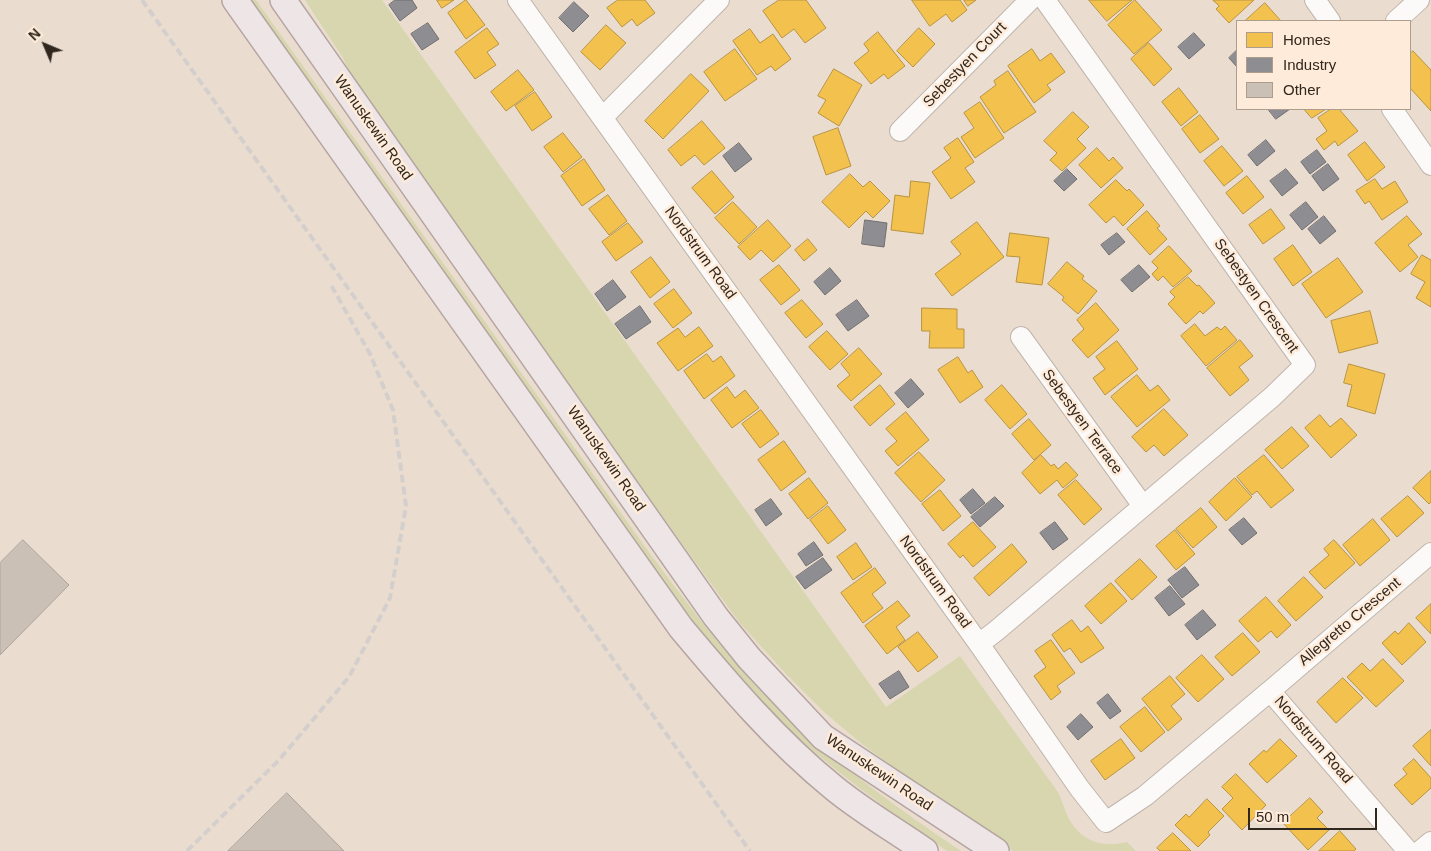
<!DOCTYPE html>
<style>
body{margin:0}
#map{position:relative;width:1431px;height:851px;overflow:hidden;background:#eaddd0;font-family:Helvetica,sans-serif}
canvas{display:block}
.legend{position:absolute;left:1236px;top:20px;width:175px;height:90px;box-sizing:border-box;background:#ffebd9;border:1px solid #ac9d8e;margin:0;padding:6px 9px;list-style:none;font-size:15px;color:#30271e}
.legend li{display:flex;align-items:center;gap:10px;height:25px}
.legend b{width:25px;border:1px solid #ac9d8e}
.north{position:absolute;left:20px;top:20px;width:50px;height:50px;-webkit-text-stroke:4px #ffebd9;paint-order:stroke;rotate:315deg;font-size:14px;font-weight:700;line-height:20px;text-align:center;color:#30271e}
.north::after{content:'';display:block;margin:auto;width:18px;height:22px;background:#30271e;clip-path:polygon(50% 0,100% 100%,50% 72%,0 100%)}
.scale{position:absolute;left:1248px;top:808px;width:129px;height:22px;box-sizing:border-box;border:2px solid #30271e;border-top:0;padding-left:6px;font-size:15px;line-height:18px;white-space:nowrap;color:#30271e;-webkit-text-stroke:4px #ffebd9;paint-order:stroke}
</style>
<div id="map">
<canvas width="1431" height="851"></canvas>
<ul class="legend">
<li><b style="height:14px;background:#f2c14e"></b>Homes</li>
<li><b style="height:14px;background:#8d8d92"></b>Industry</li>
<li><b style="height:14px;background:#cac0b6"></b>Other</li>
</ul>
<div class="north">N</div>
<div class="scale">50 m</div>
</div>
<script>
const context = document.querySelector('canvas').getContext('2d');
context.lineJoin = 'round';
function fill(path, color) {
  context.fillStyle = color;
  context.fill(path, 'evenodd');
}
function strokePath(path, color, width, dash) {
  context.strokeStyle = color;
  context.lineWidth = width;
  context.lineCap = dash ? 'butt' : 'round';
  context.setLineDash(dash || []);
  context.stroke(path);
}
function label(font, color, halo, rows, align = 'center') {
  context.font = font + ' Helvetica,sans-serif';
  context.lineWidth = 5;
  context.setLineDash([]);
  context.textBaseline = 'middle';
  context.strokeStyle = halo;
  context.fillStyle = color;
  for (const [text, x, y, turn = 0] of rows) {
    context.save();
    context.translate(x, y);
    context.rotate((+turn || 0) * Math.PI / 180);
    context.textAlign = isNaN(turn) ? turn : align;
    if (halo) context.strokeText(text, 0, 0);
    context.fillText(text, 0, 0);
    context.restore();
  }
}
fill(new Path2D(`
 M247 0H256L643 544C689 606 735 669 792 721 844 770 902 811 961 851H947C886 808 824 765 771 712 744 685 720 655 695 626Z
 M305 0H382L886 707 960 656 1058 792C1062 800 1064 809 1068 817 1080 841 1102 848 1127 842L1136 851H1013L903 774 862 744 824 712 786 674 739 622 626 467 361 95 343 58Z`), '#d7d6ae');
const homes = new Path2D(`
 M437 0H454L442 8Z
 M466 0 485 25 466 39 448 13Z
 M618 0H645L655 13 637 26 632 19 622 27 607 8Z
 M779 0H806L826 28 805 43 794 29 782 38 763 11Z
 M912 0H960L967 10 952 22 946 14 930 26Z
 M964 0H976L968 6Z
 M1089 0H1132L1107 21Z
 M1135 0 1162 30 1134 54 1108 25Z
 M1213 0H1254L1229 23 1216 9 1219 6Z
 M1265 3 1281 21H1245Z
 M606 25 626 43 600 70 581 52Z
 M487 28 499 44 487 52 496 65 475 79 455 52Z
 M919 28 935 44 913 67 897 51Z
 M750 29 760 43 773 34 791 59 775 71 771 66 757 75 733 41Z
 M878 32 905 66 888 79 884 74 871 84 854 63 869 51 864 44Z
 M1149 43 1172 69 1154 86 1131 59Z
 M735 49 757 79 725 101 704 72Z
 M1032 49 1040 61 1051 53 1065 72 1047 85 1051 90 1034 103 1008 66Z
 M1413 51 1431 70V111L1410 88V54Z
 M834 69 862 85 839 126 818 113 826 100 818 96Z
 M518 70 534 90 506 111 491 92Z
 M1008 71 1036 112 1004 133 980 97 996 85 994 81Z
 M691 74 709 91 663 139 645 121Z
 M1179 88 1198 112 1181 126 1162 102Z
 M535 92 552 117 532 131 515 106Z
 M980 102 1004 138 975 158 961 137 974 128 964 113Z
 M1304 109H1326L1312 118Z
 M1331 109H1339L1358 131 1338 146 1335 141 1324 150 1316 139 1327 131 1318 118Z
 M1073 112 1089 127 1077 139 1086 148 1062 171 1050 160 1057 153 1044 141Z
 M1200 115 1219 139 1200 153 1182 129Z
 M702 121 725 148 704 165 695 155 681 166 668 150Z
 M838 128 851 166 826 175 813 137Z
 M563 133 582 157 563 172 544 147Z
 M958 138 974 162 965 168 975 182 951 199 932 172 951 158 944 148Z
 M1365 142 1385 167 1367 181 1348 155Z
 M1222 146 1243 171 1224 186 1204 161Z
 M1097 148 1109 161 1113 157 1123 168 1101 188 1079 165Z
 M584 159 605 190 582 206 561 176Z
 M712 171 734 197 715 214 692 188Z
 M850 174 863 187 870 181 890 201 873 218 866 211 849 228 822 202Z
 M1247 176 1264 197 1243 214 1226 193Z
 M1375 179 1382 189 1395 181 1408 202 1382 220 1369 201 1365 204 1356 191Z
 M1116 180 1127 191 1129 189 1144 205 1123 226 1114 216 1106 223 1089 205Z
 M911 181 930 183 923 234 891 230 895 195 909 197Z
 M608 195 627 221 609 235 589 209Z
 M733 202 757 227 739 244 715 218Z
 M1271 209 1285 228 1263 244 1249 225Z
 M1147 211 1160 226 1157 228 1167 239 1150 255 1127 229Z
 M1407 216 1422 234 1408 245 1418 257 1400 272 1375 243Z
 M768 220 791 246 773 262 761 250 750 260 738 247Z
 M977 222 1004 257 952 296 935 274 961 254 951 242Z
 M628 223 643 242 616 261 602 242Z
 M1010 233 1049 238 1042 285 1016 282 1020 257 1007 256Z
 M808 239 817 250 804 261 795 250Z
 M1293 245 1312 272 1293 286 1274 259Z
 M1169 246 1192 271 1173 287 1163 276 1158 281 1152 274 1158 268 1152 262Z
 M1422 255 1431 260V307L1416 298 1425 282 1411 274Z
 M651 257 670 282 650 298 631 272Z
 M1338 258 1363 292 1326 318 1302 284Z
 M1067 262 1084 276 1082 279 1097 291 1078 314 1062 300 1064 297 1048 284Z
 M779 265 800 290 781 305 760 280Z
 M1188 277 1197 286 1199 285 1215 303 1203 314 1200 311 1186 324 1168 304 1175 297 1170 292Z
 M674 289 692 313 673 328 654 304Z
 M802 300 823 324 806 338 785 313Z
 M1096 303 1119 330 1088 358 1072 340 1084 329 1077 320Z
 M922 308 957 309V329H964V348H929L930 331H922Z
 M1370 311 1378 343 1339 353 1331 321Z
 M1195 324 1205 336 1217 327 1221 330 1225 326 1237 340 1206 366 1181 336Z
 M699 327 713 346 678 371 657 343 678 328 685 337Z
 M827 331 848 354 830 370 809 347Z
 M1240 340 1253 356 1239 367 1249 380 1230 396 1207 368Z
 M1117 341 1138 369 1105 395 1093 378 1105 369 1096 357Z
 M859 348 882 374 851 401 837 386 850 375 841 364Z
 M707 354 713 362 721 356 735 376 704 399 684 371Z
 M958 357 968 373 972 370 983 387 960 403 938 370Z
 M1349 364 1385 374 1375 414 1347 406 1352 385 1344 383Z
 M1137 375 1150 391 1158 385 1170 400 1137 427 1111 397Z
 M880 385 895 404 870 426 854 407Z
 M1002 385 1027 414 1010 429 985 400Z
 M727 387 735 398 745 390 759 408 732 428 711 400Z
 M1164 409 1188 435 1164 456 1154 445 1146 452 1132 437Z
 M761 410 779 434 760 448 742 424Z
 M906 412 929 440 898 466 885 451 897 441 886 429Z
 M1320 415 1330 427 1341 418 1357 435 1331 458 1305 428Z
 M1029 419 1051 445 1034 460 1012 434Z
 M1292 427 1309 446 1282 469 1265 450Z
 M784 441 806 472 781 491 758 460Z
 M919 452 945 480 921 502 895 473Z
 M1041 455 1051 466 1054 464 1058 469 1066 462 1078 475 1063 488 1057 480 1040 494 1022 473Z
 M1264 455 1294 490 1271 508 1257 491 1252 495 1237 477Z
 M1431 471V502L1429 504 1413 488Z
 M809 478 828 503 808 519 789 494Z
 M1235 478 1252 497 1226 521 1209 502Z
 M1076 480 1102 509 1084 525 1058 495Z
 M940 490 961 516 943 531 922 504Z
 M1408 496 1424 513 1397 537 1381 519Z
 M828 506 846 530 828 544 810 520Z
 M1201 508 1217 527 1193 548 1176 529Z
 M1373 519 1390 540 1360 566 1343 545Z
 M973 522 996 547 973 567 963 555 960 558 948 544Z
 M1175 530 1195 554 1176 570 1156 546Z
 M1334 540 1355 563 1325 589 1309 572 1329 555 1324 549Z
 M856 543 872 567 853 580 837 557Z
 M1012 544 1027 562 989 596 974 578Z
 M1140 559 1157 577 1132 600 1115 581Z
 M875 568 886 583 872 594 883 608 863 623 841 593Z
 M1304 577 1323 597 1296 621 1278 601Z
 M1111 583 1127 601 1101 624 1085 606Z
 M1266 597 1291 625 1277 638 1271 631 1258 642 1239 621Z
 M898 601 910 616 896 627 905 640 887 654 865 626Z
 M1431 604V634L1416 618Z
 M1072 620 1081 632 1088 626 1104 648 1081 663 1070 648 1064 652 1052 635Z
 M1409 623 1426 642 1402 665 1382 643 1395 631 1398 634Z
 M918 632 938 657 918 672 898 647Z
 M1243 633 1260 652 1232 676 1215 657Z
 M1051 640 1075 673 1057 686 1061 692 1051 700 1034 676 1046 667 1035 651Z
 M1202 655 1224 679 1198 702 1176 678Z
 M1383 659 1404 681 1376 707 1347 677 1362 663 1370 671Z
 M1170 676 1185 694 1171 706 1182 719 1168 731 1142 699Z
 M1343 678 1363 698 1336 723 1317 702Z
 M1145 707 1165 732 1141 752 1120 727Z
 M1431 730V766L1413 746Z
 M1121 739 1135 758 1105 780 1091 761Z
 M1280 739 1297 756 1267 783 1249 764 1264 750 1266 752Z
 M1414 759 1431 778V788L1412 805 1394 785 1407 774 1403 769Z
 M1236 774 1266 805 1242 830 1222 809 1233 798 1222 787Z
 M1310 798 1323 812 1317 818 1329 830 1308 850 1283 823Z
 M1207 799 1224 816 1208 832 1210 835 1198 847 1175 825 1186 814 1189 817Z
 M1340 831 1356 849 1354 851H1319Z
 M1173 833 1191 851H1160L1157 848Z`);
fill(homes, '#f2c14e');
strokePath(homes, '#b89340', 1);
const industry = new Path2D(`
 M395 0H412L417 8 400 21 389 5Z
 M574 2 589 16 573 32 559 18Z
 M428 23 439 39 422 50 411 34Z
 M1194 33 1205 45 1189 59 1178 47Z
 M1237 50V67L1229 58Z
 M1268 109H1290L1276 119Z
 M1266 140 1275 151 1257 166 1248 155Z
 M739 143 752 159 735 172 723 156Z
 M1317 150 1326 162 1310 174 1301 162Z
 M1328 164 1339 179 1323 191 1312 176Z
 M1067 169 1077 179 1064 191 1054 181Z
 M1286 169 1298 183 1282 196 1270 181Z
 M1306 202 1318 217 1302 230 1290 215Z
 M1324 216 1336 231 1320 244 1308 229Z
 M865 220 887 223 884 247 862 244Z
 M1117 233 1125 242 1109 255 1101 245Z
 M1139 265 1150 277 1132 292 1121 280Z
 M830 268 841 281 825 295 814 282Z
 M613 280 626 297 607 311 595 294Z
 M857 300 869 316 848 331 836 315Z
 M640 306 651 322 626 339 615 324Z
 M911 379 924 394 908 408 895 393Z
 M973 489 985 503 971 514 960 500Z
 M995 497 1004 506 980 527 971 517Z
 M771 499 782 514 766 526 755 510Z
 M1244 518 1257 533 1242 545 1229 530Z
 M1055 522 1068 539 1053 550 1040 533Z
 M814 542 823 555 806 566 798 554Z
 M823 558 832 570 805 589 796 577Z
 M1185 567 1199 585 1182 598 1168 580Z
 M1170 586 1185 604 1169 616 1155 598Z
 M1203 610 1216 625 1197 640 1185 625Z
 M899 671 909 687 890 699 879 684Z
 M1108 694 1121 711 1110 719 1097 703Z
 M1081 714 1093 727 1078 740 1067 727Z`);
fill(industry, '#8d8d92');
strokePath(industry, '#716e6f', 1);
const building = new Path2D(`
 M23 540 69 585 0 655V563Z
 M287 793 344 851H228Z`);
fill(building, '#cac0b6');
strokePath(building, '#ada39a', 1);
const minor = new Path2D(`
 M518 0 979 644 1080 789 1106 822 1145 796 1270 691 1408 851
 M1315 0 1330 21
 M1396 21 1419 0
 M1392 109 1431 165
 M603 117 719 0
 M900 131 1030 0
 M1021 337 1143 506
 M979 644 996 631 1272 397 1305 365 1045 0
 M1270 691 1431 553
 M1420 851 1431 842`);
const major = new Path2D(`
 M235 0 681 628C728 684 776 741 834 788 862 811 895 830 925 851
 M283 0 716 617 749 658 823 737 996 851`);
strokePath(minor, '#c0b5ab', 22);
strokePath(major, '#b5a4a1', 28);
strokePath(minor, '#fcfaf8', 20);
strokePath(major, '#eee6e6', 25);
strokePath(new Path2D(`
 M142 0 750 851
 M187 851 279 760 349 677 390 598 406 506 393 410 370 354 331 285`), '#d4cfcc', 4, [8, 4]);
label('15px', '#30271e', '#ffebd9', [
 ["Sebestyen Court",965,65,-46],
 ["Wanuskewin Road",373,128,55],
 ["Nordstrum Road",700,253,54],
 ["Sebestyen Crescent",1256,296,55],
 ["Sebestyen Terrace",1082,422,54],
 ["Wanuskewin Road",606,459,55],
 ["Nordstrum Road",935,582,54],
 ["Allegretto Crescent",1350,622,-40],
 ["Nordstrum Road",1313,740,49],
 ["Wanuskewin Road",879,773,34]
]);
</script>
